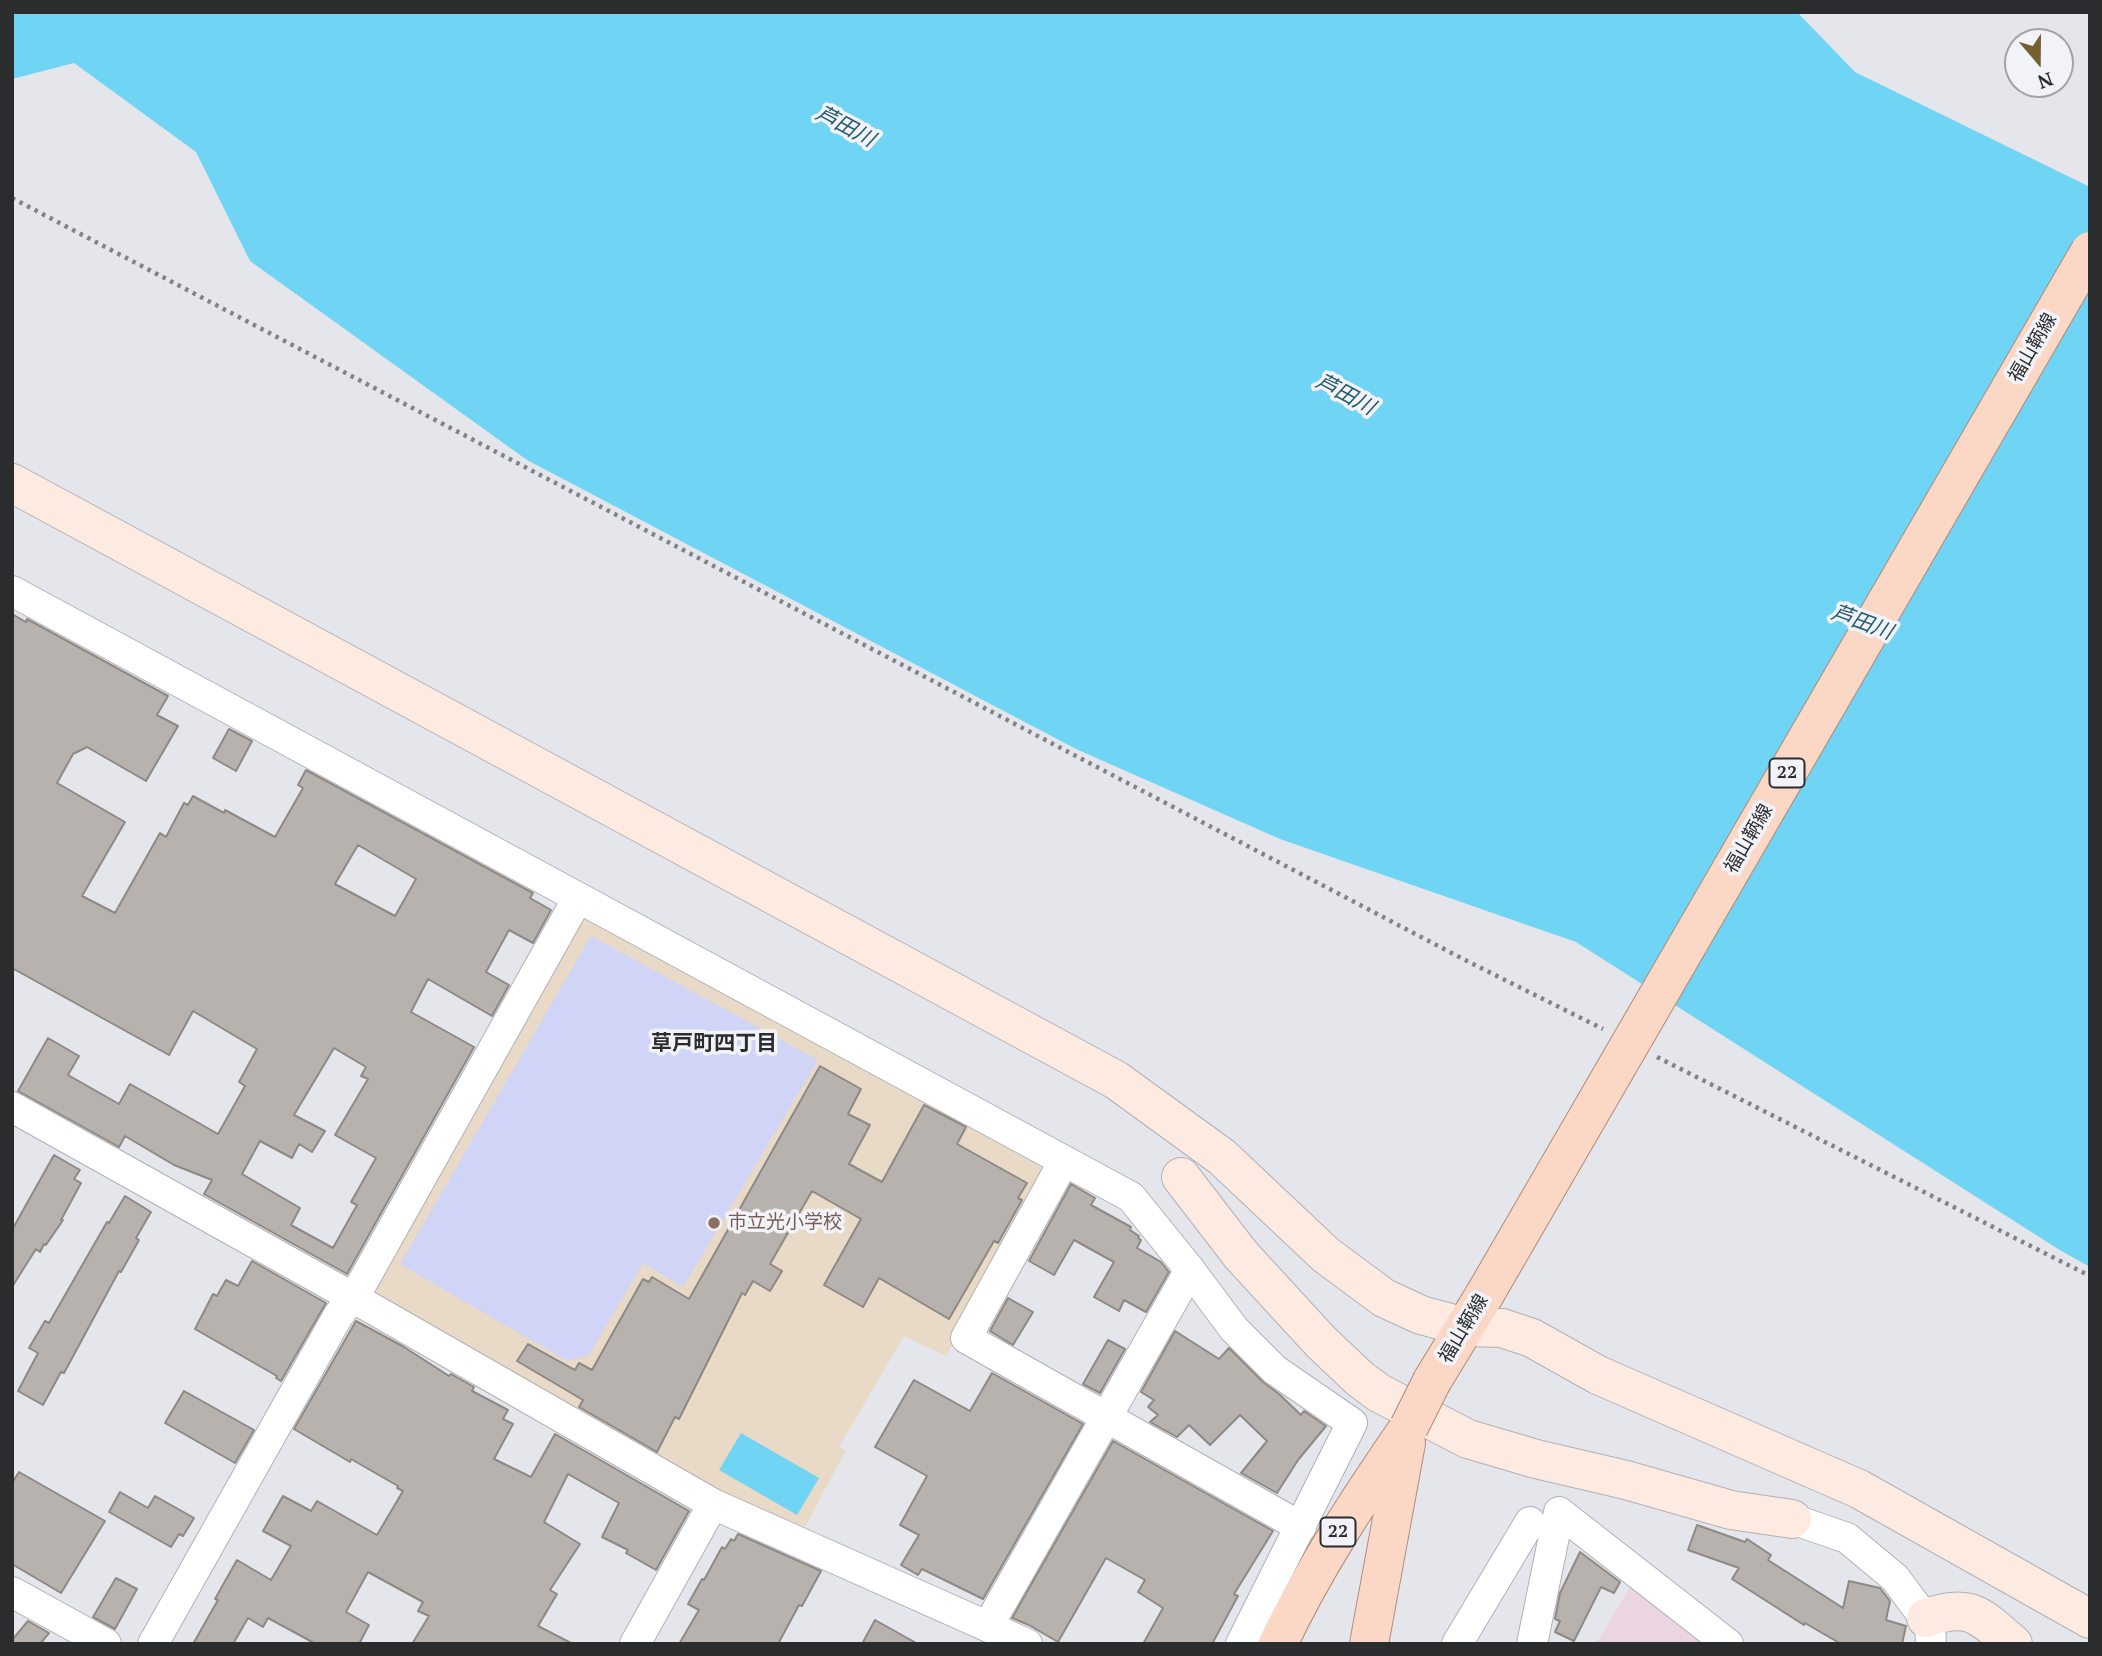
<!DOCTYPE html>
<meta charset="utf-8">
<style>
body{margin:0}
#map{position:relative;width:2102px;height:1656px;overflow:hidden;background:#e5e6ec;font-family:"PT Serif",serif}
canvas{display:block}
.frame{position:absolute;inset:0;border:14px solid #2b2c2e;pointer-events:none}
.north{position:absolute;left:2004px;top:28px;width:70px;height:70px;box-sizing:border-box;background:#f2f3f9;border:2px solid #a2a3a8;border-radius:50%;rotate:160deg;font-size:19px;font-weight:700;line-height:28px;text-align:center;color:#2b2c2e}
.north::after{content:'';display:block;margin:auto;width:24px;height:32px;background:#736230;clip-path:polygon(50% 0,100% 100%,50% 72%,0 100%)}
</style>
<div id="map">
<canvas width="2102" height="1656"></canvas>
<div class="frame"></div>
<div class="north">N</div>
</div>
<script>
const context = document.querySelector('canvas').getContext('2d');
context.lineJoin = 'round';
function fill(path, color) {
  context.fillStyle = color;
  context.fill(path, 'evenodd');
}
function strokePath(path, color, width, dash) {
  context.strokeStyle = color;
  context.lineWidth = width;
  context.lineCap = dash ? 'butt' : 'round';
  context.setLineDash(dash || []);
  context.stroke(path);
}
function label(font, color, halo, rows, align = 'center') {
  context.font = font + ' "PT Serif","Noto Sans JP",serif';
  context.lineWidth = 7;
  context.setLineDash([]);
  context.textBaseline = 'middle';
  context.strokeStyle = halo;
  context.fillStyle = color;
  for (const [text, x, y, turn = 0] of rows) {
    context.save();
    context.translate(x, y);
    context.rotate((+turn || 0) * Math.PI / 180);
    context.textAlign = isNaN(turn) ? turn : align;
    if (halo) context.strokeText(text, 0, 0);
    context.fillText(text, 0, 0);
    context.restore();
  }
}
fill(new Path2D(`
 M1634 1580 1712 1644H1590L1599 1639Z`), '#ecd5e2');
fill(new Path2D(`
 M588 912 1056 1166 946 1356 904 1336 839 1447 846 1450 805 1527 716 1490 378 1295 372 1279 574 920Z`), '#e9dac7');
fill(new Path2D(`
 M591 936 818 1060 683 1287 643 1263 589 1355 567 1361 400 1264Z`), '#d0d4f6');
fill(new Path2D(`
 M12 12H1797L1855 72 2090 187V1267L2058 1249 1576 942 1280 839 1076 749 527 460 250 261 196 152 74 63 12 79Z
 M741 1433 819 1478 797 1515 719 1470Z`), '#70d4f4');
const building = new Path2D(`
 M12 614 26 622 27 619 168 696 157 715 178 726 146 781 87 747 73 754 57 783 125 822 82 896 115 913 160 833 166 837 184 803 188 805 193 796 224 813 225 810 275 837 303 788 298 785 306 770 533 893 530 898 551 910 533 943 509 930 486 972 509 985 492 1016 428 979 411 1012 474 1047 347 1274 204 1194 212 1180 174 1165 125 1136 119 1147 18 1091 48 1038 79 1056 68 1075 119 1104 130 1084 218 1134 245 1086 239 1082 257 1049 193 1011 169 1055 12 968ZM358 845 416 879 395 916 335 884ZM334 1048 366 1067 361 1076 368 1079 335 1135 376 1158 351 1202 357 1205 333 1248 291 1225 300 1208 242 1174 260 1141 292 1158 299 1144 312 1152 325 1131 294 1115Z
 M229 729 252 741 236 771 213 758Z
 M820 1066 861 1089 848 1114 870 1125 849 1164 882 1182 924 1105 966 1127 957 1144 1027 1183 1018 1198 1022 1200 998 1243 994 1241 949 1319 879 1278 863 1307 824 1285 861 1219 812 1191 770 1264 782 1271 770 1291 753 1281 745 1295 742 1293 679 1419 675 1417 657 1452 579 1407 583 1400 517 1361 528 1344 575 1370 579 1363 592 1370 643 1279 649 1282 652 1277 689 1299Z
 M54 1155 80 1170 74 1179 81 1183 61 1220H63L46 1245 44 1244 40 1252 36 1249 12 1287V1230Z
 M1071 1184 1095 1198 1091 1205 1131 1227 1130 1230 1139 1236 1138 1238 1141 1240 1137 1248 1161 1262 1169 1272 1146 1312 1124 1300 1119 1311 1094 1297 1114 1262 1074 1240 1054 1275 1029 1261Z
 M125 1196 151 1212 136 1238 139 1240 121 1272 119 1271 64 1373 61 1372 43 1405 18 1391 38 1353 29 1348 45 1321 49 1323 107 1222 109 1223Z
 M252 1261 326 1303 281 1381 276 1378 277 1376 195 1329 213 1294 217 1296 226 1280 238 1286Z
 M1008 1298 1033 1312 1013 1345 990 1331Z
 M356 1321 404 1347 449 1376 451 1374 474 1387 472 1391 508 1410 503 1419 513 1424 494 1459 531 1477 555 1434 689 1511 656 1570 626 1553 628 1550 602 1537 619 1503 568 1474 544 1522 580 1544 550 1590 557 1594 538 1626 573 1644H412L429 1616 418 1611 423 1602 368 1572 346 1612 369 1625 359 1644H316L268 1618 263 1627 248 1618 233 1644H193L218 1600 215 1599 237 1560 271 1580 291 1546 263 1531 283 1496 311 1511 317 1501 377 1535 403 1491 397 1488 398 1486 351 1459 350 1462 294 1429Z
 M1175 1331 1219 1359 1229 1348 1263 1382 1279 1394 1301 1415 1304 1411 1326 1426 1298 1460 1277 1493 1241 1473 1267 1441 1240 1415 1210 1445 1189 1425 1177 1437 1150 1422 1158 1415 1148 1407 1154 1400 1141 1392Z
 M1108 1340 1125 1349 1100 1393 1083 1384Z
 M992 1373 1083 1424 983 1599 922 1569 918 1575 901 1565 919 1535 900 1525 927 1476 875 1447 914 1380 970 1411Z
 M184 1391 254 1430 235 1463 165 1423Z
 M1113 1441 1273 1531 1234 1594 1238 1596 1212 1644H1143L1163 1608 1138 1592 1145 1580 1106 1558 1058 1642 1029 1625 1012 1618Z
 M19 1472 105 1521 61 1593 12 1564V1483Z
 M120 1492 148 1508 155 1496 194 1518 183 1536 179 1534 171 1547 109 1512Z
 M1697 1525 1745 1542 1747 1539 1771 1555 1768 1560 1843 1608 1849 1581 1880 1588 1890 1601 1886 1620 1906 1626 1902 1644H1841L1805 1623 1804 1625 1732 1579 1739 1568 1688 1550Z
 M738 1534 821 1571 802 1606 799 1605 778 1644H679L699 1610 688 1604 702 1579 704 1580 722 1547 725 1549 731 1539 734 1541Z
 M1580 1552 1620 1582 1614 1593 1601 1587 1574 1641 1555 1632 1560 1621 1555 1619 1560 1593Z
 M116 1578 137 1589 115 1629 93 1617Z
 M875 1620 918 1644H862Z
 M28 1621 49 1633 40 1644H12V1640Z`);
fill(building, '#b7b2ae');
strokePath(building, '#8d8985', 2);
const street = new Path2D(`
 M12 591 1131 1197 1190 1270 1234 1329 1275 1370 1352 1423 1241 1644
 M12 1107 352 1297 713 1504 1027 1644
 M1064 1161 966 1338 1301 1527
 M1792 1519 1847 1538 1895 1578 1930 1625 1931 1644
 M12 1592 106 1644
 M988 1626 1190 1270
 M153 1644 338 1316 361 1285 578 898
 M635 1644 713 1504
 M1457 1644 1530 1522
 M1532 1644 1559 1512 1728 1644`);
const secondary = new Path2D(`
 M12 483 1116 1080 1222 1157 1326 1255 1384 1298 1421 1315 1465 1327 1502 1328 1532 1338 1598 1375 1859 1489 2090 1619
 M1181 1177 1241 1255 1321 1342 1359 1378 1379 1393 1468 1439 1536 1459 1626 1480 1731 1510 1792 1519
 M1926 1618C1971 1602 1980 1616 2013 1644`);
const primary = new Path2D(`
 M1432 1381 1485 1294
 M1278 1644C1315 1566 1360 1498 1409 1427
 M1369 1644 1406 1443`);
strokePath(street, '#b0b1b6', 32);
strokePath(secondary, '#b0b1b6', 40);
strokePath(primary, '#b18a77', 40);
strokePath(new Path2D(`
 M12 198 1465 960 1603 1029
 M1657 1057 2090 1276`), '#828387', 4.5, [3.5, 5]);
strokePath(street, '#fff', 30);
strokePath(secondary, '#fdebe2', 38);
strokePath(primary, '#fbd7c5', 38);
const primaryBridge = new Path2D(`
 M1485 1294 2090 251
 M1409 1427 1432 1381`);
strokePath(primaryBridge, '#b18a77', 40, []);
strokePath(primaryBridge, '#fbd7c5', 38);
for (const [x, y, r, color] of [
 [714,1223,7,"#8d6e63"]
]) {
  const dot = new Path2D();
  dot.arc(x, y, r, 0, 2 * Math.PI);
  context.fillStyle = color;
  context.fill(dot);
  strokePath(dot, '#f2f3f9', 2.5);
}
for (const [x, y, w] of [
 [1787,773,35],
 [1338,1532,35]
]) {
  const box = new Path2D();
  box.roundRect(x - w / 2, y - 14.5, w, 29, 5);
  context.fillStyle = '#f2f3f9';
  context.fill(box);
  strokePath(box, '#2b2c2e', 2);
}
label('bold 18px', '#2b2c2e', null, [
 ["22",1787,773],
 ["22",1338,1532]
]);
label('19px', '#2b2c2e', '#f2f3f9', [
 ["福山鞆線",2033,348,-60],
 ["福山鞆線",1749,839,-60],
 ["福山鞆線",1464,1329,-59]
]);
label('19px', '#785e54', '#f2f3f9', [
 ["市立光小学校",728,1223]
], 'left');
label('italic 21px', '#255c6e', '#f2f3f9', [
 ["芦田川",845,127,28],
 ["芦田川",1345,395,28],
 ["芦田川",1862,623,20]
]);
label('bold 21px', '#2b2c2e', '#f2f3f9', [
 ["草戸町四丁目",714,1044]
]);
</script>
